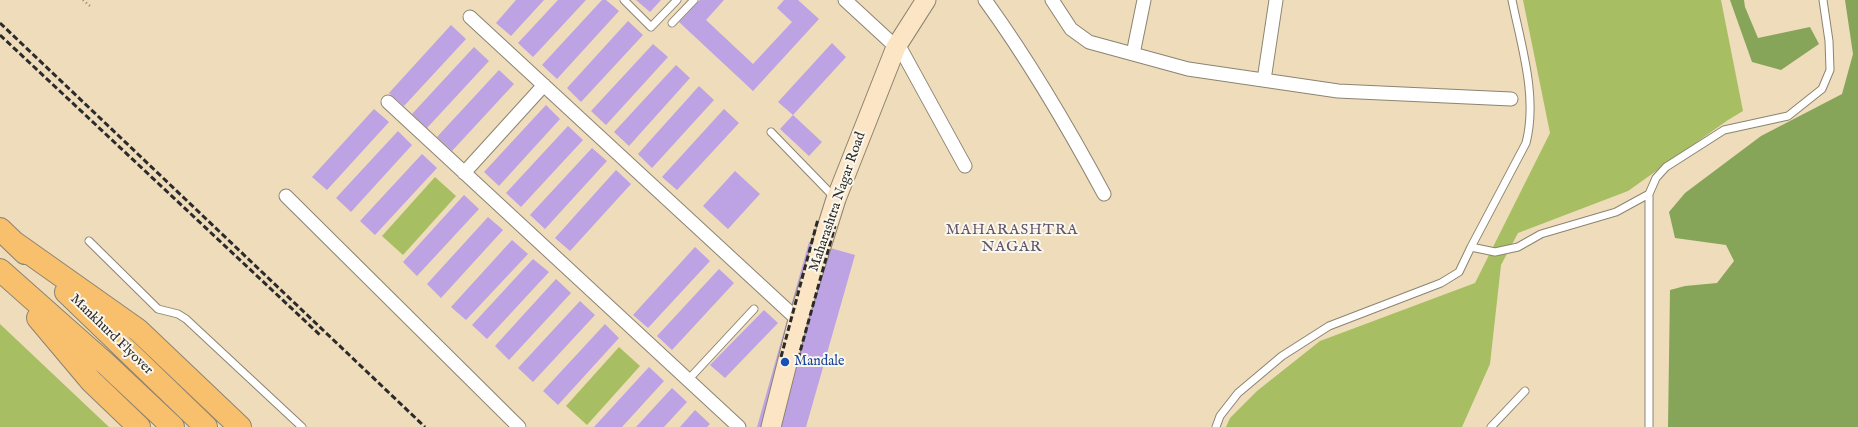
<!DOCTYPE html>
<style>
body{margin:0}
canvas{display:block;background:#eedcba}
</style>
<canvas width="1858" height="427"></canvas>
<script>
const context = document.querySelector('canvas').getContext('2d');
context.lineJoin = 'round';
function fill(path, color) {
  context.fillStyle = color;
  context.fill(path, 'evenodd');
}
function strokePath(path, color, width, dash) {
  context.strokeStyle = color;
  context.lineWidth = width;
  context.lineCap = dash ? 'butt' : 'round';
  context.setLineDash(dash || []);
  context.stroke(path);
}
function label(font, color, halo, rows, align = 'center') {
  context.font = font + ' "IM FELL English",serif';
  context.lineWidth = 4;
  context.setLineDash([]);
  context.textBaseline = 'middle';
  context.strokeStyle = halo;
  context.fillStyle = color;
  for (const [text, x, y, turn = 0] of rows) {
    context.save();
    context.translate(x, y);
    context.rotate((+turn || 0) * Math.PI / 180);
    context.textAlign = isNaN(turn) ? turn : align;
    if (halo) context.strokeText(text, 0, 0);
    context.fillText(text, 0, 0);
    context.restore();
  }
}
fill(new Path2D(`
 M1523 0H1721L1743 111 1728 120 1628 191 1518 233 1501 265 1490 364 1462 427H1226L1230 418 1257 391 1320 341 1475 283 1550 133Z
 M435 177 456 196 403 255 382 236Z
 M0 324 109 427H0Z
 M619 347 640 366 587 425 566 406Z`), '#a8be63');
fill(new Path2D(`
 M1730 0H1744L1745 7 1758 38 1810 27 1819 44 1781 70 1752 62Z
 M1845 0H1858V427H1668L1670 290 1685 286 1717 283 1734 261 1726 245 1675 238 1669 212 1685 193 1761 136 1842 94 1853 54Z`), '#86a559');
fill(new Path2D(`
 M516 0H544L511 36 496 23Z
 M558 0H586L533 57 518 43Z
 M602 0H606L619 11 557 79 542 65Z
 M636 0H661L650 12Z
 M700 0H724L706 20 753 64 792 22 777 8 784 0H798L819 19 753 91 679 22Z
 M628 21 643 35 581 102 567 88Z
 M451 25 466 39 404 106 389 93Z
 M832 43 846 57 793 115 778 102Z
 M653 44 668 57 606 125 591 111Z
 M474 47 489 61 427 128 412 114Z
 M676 65 690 78 629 146 614 132Z
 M499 70 514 84 452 151 437 137Z
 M699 86 714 100 652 168 638 154Z
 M546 105 560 119 499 186 484 172Z
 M374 109 389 122 327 190 312 177Z
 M724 109 739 123 677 190 662 177Z
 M793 115 822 142 809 156 780 129Z
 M568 126 583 140 521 207 506 193Z
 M398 131 412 145 351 212 336 198Z
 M592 148 607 161 545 229 530 215Z
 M422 154 437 168 375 235 360 221Z
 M616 170 631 184 570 251 555 238Z
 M735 171 760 194 728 229 703 206Z
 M464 195 479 209 417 276 403 262Z
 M488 217 503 230 441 298 427 284Z
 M512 240 528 254 466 320 451 307Z
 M809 242 855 255 806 427H757Z
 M695 247 710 261 648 328 633 315Z
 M533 259 549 272 487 339 472 325Z
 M719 269 734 283 672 350 657 336Z
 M556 279 571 293 509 360 495 346Z
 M580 301 595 315 533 382 518 368Z
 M764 310 778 323 725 378 710 365Z
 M605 324 619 338 558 405 543 391Z
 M649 367 664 381 622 427H594Z
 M672 388 687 402 664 427H636Z
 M695 410 710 424 707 427H680Z`), '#bda2e4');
const lane = new Path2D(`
 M624 0 651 27 677 0
 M672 23 694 0
 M771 132 835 198
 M89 241 158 309 178 314 186 319 302 427
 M1471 247 1495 252 1518 247 1541 234 1616 212 1649 194 1656 178 1666 167 1724 130 1788 116 1822 89 1830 70 1829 41 1823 0
 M688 380 754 309
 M1216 427 1220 416 1238 393 1282 356 1329 326 1441 283 1459 272 1471 247 1526 143C1538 97 1521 45 1512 0
 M1491 427 1525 391
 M1649 427V194`);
const street = new Path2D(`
 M845 0 896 47
 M985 0C1030 62 1068 127 1104 194
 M1052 0 1071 29 1089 42 1188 69 1338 91 1511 99
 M470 17 798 320
 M898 44 965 166
 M1133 54 1144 0
 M1264 80 1276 0
 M388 102 739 427
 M464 173 544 85
 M286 196 519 427`);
const secondary = new Path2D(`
 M771 427 798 320 836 199 896 47 926 0`);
const highway = new Path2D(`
 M0 229 25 253
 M15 243 138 330 240 427
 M0 270 106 364 173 427
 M66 292 206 427
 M38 318 91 381 139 427`);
strokePath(lane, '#8c8472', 9);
strokePath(street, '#8c8472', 15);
strokePath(secondary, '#8c8472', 21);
strokePath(highway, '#8c8472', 24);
strokePath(new Path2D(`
 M83 0 90 6`), '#8c8472', 2.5, [1, 3]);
strokePath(lane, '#fff', 7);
strokePath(street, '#fff', 13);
strokePath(secondary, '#fce5c4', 19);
strokePath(highway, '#f8bf6c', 22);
strokePath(new Path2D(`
 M0 23 425 427
 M0 35 320 335
 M781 357 818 219
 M798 359 835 226`), '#2b2b2b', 3, [6, 3]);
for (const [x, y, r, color] of [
 [785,362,5,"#1a4fb4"]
]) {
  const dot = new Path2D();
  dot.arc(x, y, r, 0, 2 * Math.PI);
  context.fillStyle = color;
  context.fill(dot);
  strokePath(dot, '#fbf7ec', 1.5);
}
label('14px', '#2b2b2b', '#fbf7ec', [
 ["Maharashtra Nagar Road",838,202,-71],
 ["Mankhurd Flyover",111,335,44]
]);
label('14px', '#164399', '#fbf7ec', [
 ["Mandale",794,362]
], 'left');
context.letterSpacing = '1px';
label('15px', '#5e556c', '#fbf7ec', [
 ["MAHARASHTRA",1012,231],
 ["NAGAR",1012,248]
]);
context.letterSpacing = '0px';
</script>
